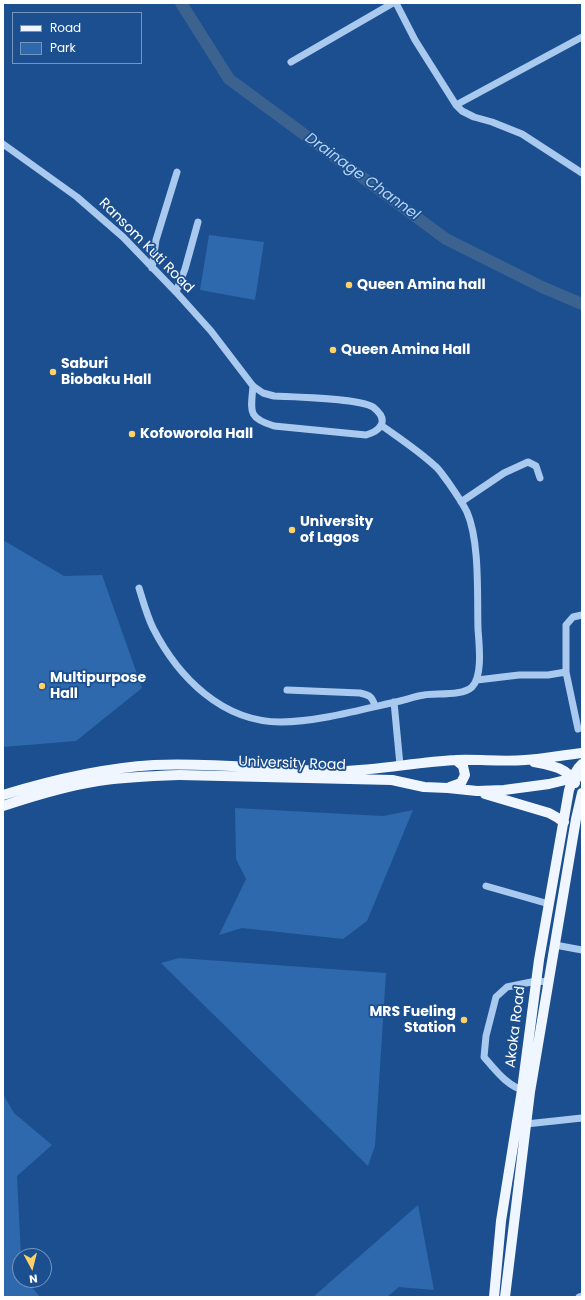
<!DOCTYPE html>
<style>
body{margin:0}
#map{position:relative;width:585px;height:1300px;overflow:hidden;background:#1b4f8f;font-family:Poppins,sans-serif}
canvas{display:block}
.frame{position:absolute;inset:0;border:4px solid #fff;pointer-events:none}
.legend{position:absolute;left:12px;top:12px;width:130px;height:52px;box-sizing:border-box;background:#1b4f8f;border:1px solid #7695bc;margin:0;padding:5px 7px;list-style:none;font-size:12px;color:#fff}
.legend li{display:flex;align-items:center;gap:8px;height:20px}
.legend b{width:20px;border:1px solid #7695bc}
.north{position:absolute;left:12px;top:1248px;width:40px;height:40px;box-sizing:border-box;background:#1b4f8f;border:1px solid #7695bc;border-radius:50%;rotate:173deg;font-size:11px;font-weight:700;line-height:16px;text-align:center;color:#fff}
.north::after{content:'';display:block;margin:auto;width:14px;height:18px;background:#ffd166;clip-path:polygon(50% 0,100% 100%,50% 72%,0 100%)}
</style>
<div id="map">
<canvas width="585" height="1300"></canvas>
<div class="frame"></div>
<ul class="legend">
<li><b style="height:5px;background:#f0f6ff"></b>Road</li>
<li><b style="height:11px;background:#2e69ad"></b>Park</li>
</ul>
<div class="north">N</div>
</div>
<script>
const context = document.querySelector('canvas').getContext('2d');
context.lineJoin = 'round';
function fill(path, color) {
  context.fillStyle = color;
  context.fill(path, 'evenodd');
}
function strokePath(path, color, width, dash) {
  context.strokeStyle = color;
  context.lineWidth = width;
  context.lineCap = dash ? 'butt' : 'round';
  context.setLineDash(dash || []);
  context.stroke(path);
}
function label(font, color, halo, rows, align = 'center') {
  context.font = font + ' Poppins,sans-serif';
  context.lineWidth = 3.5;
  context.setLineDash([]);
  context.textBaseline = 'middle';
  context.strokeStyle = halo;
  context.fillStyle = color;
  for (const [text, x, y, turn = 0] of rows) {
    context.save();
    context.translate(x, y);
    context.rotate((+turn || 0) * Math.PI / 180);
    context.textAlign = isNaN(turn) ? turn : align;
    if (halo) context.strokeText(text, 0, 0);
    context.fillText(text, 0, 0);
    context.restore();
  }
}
fill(new Path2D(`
 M209 235 264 242 255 300 200 290Z
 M3 540 64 576 102 575 142 688 76 741 3 747Z
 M235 808 383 816 413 810 367 921 343 939 242 928 219 935 246 879 236 859Z
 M179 958 386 973 375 1146 368 1166 161 963Z
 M3 1094 14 1113 52 1145 17 1176 21 1256H20V1280H26L40 1297H3Z
 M418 1205 434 1290 399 1287 387 1297H313Z`), '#2e69ad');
strokePath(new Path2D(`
 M181 3 229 79 446 239 542 287 582 304`), '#3c6290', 12);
strokePath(new Path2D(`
 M396 3 415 40 456 105 462 111 474 117 492 122 522 134 582 173
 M291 62 393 3
 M456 105 582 37
 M3 144 77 197 123 237 176 292 211 331 253 386 263 393 274 396C294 397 358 398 373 407 378 411 385 418 381 425 378 431 372 433 366 435L274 426C247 418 251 411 253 386
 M152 268 156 240 177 172
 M176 292 185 269 198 222
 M461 502 504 473 528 462 536 466 540 478
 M139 588C143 601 147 616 153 628 178 677 222 722 281 722 317 722 364 709 400 701 408 699 416 696 424 695 436 693 463 696 472 687 483 676 479 644 478 629 477 596 480 542 467 512 462 502 455 492 448 482 444 477 440 470 435 466 419 451 399 438 381 425
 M477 680 519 675H548L566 672
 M287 690 360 693C369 695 372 696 375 706
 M394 702 400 765
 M578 729 566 672V625L573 617 582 615
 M486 886 549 904
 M555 945 582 950
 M526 1091C508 1087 496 1071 484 1057L486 1036 496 997 507 987 536 981 549 982
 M526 1124 582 1118
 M579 1297 582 1296`), '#a9c9ee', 7);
strokePath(new Path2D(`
 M534 762C549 765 567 767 575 783
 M450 787 461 783 465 775 463 766 456 760
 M485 794 549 813 558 818 564 822
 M3 795C52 780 102 768 154 765 216 762 279 771 341 771 380 770 417 762 456 760 479 759 502 762 525 760 544 759 563 755 582 753
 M3 806C33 796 66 786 98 781 125 777 153 776 180 775L392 780 424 787 448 788 477 791 504 790 549 784 582 776
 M494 1297 501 1221 522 1090 539 960 569 790C573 780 574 771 582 764
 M505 1297 530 1092 576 819 582 793`), '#f0f6ff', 10);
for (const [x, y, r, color] of [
 [349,285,4,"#ffd166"],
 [333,350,4,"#ffd166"],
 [53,372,4,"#ffd166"],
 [132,434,4,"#ffd166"],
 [292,530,4,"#ffd166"],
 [42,686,4,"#ffd166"],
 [464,1020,4,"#ffd166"]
]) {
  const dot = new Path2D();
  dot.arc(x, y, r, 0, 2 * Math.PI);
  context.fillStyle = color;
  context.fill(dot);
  strokePath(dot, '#1b4f8f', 1.5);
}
label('14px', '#fff', '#1b4f8f', [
 ["Ransom Kuti Road",146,246,45],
 ["University Road",292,764,2],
 ["Akoka Road",516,1027,-83]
]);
label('bold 14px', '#fff', '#1b4f8f', [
 ["Queen Amina hall",357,285],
 ["Queen Amina Hall",341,350],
 ["Saburi",61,364],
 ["Biobaku Hall",61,380],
 ["Kofoworola Hall",140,434],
 ["University",300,522],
 ["of Lagos",300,538],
 ["Multipurpose",50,678],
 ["Hall",50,694],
 ["MRS Fueling",456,1012,"right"],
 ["Station",456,1028,"right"]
], 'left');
label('italic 15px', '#b5d3f5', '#1b4f8f', [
 ["Drainage Channel",362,177,36]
]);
</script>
